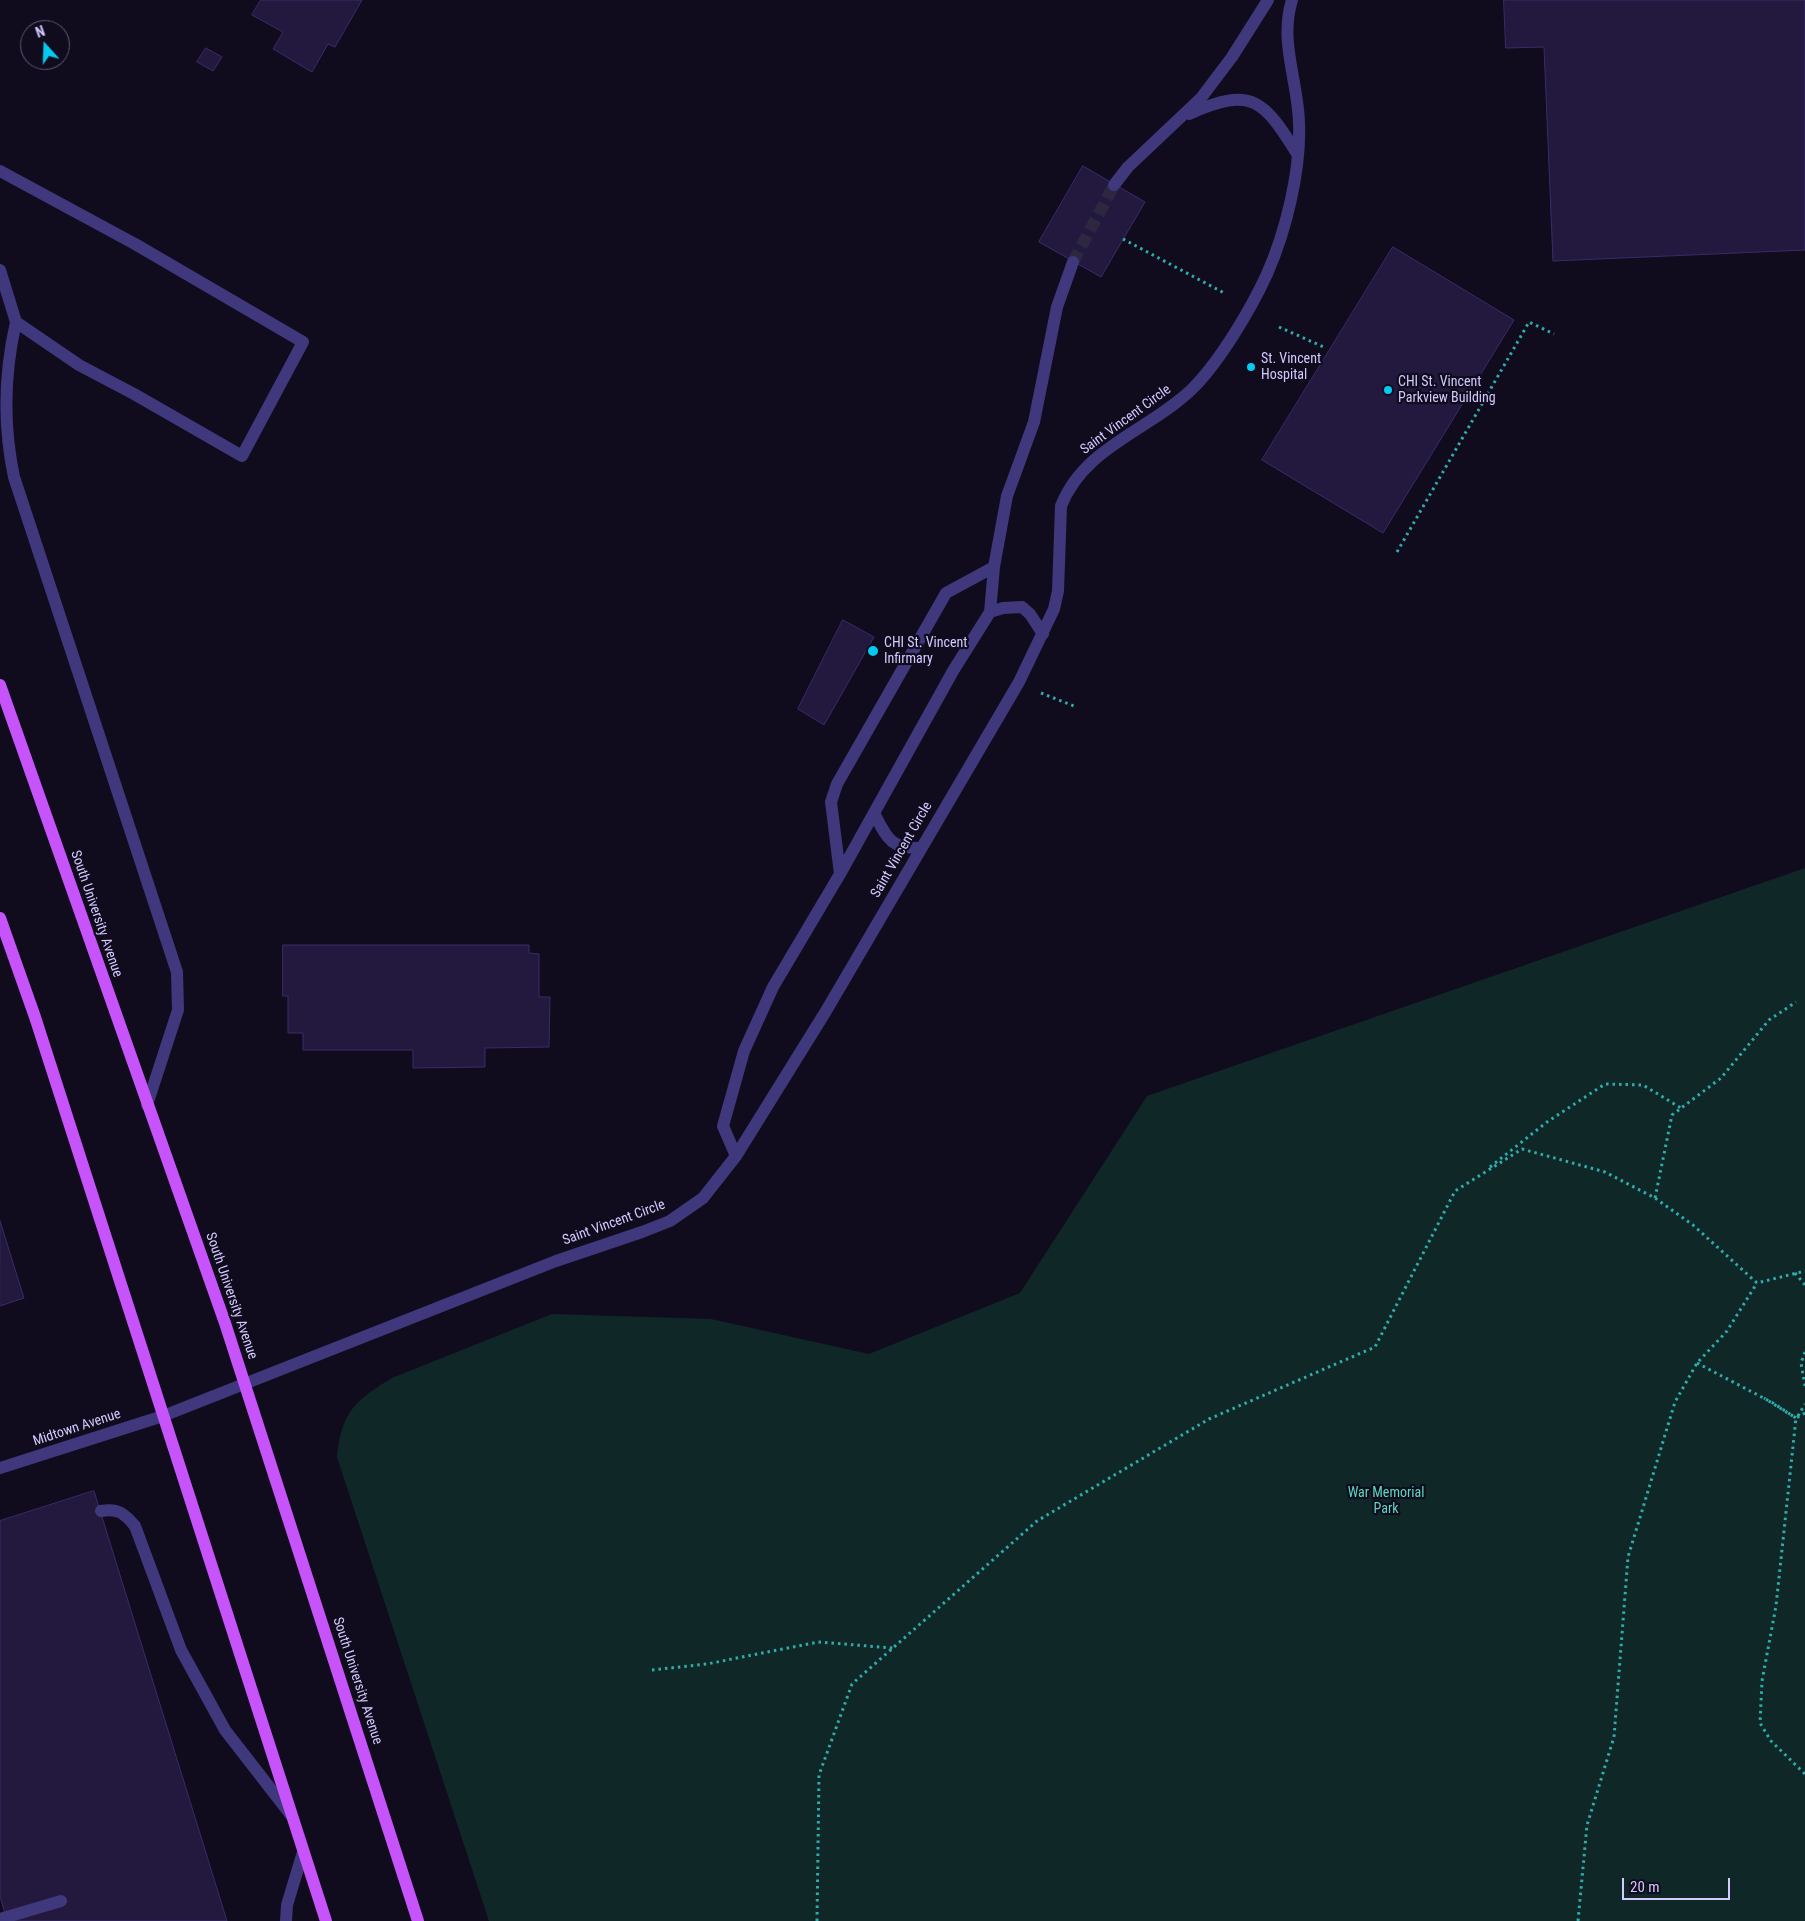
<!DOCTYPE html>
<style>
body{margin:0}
#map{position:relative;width:1805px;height:1921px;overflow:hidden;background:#100c1e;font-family:"Roboto Condensed",sans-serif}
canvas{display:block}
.north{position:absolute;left:20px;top:20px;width:50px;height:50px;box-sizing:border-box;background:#100c1e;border:1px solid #5e5878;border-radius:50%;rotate:340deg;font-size:14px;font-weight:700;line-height:20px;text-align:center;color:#d3cafe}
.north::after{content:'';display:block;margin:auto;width:18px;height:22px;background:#05caef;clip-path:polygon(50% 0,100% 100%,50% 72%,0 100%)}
.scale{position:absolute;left:1622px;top:1878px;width:108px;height:22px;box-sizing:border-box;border:2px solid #d3cafe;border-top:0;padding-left:6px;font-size:15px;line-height:18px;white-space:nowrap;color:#d3cafe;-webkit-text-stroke:4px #100c1e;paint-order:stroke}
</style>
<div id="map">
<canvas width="1805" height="1921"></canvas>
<div class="north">N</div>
<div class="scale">20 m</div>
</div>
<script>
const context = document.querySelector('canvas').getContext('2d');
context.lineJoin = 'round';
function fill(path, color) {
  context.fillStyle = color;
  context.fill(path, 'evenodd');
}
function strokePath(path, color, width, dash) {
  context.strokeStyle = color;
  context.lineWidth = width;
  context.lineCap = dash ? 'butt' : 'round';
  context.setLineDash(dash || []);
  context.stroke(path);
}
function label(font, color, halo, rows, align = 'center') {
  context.font = font + ' "Roboto Condensed",sans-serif';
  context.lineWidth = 4.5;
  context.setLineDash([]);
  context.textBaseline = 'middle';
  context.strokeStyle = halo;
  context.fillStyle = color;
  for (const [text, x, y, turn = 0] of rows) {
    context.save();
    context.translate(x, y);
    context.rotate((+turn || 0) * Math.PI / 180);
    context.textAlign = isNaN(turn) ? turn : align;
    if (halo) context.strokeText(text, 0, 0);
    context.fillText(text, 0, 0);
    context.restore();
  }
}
fill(new Path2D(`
 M1805 868V1921H489L337 1457C341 1413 355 1400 392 1378L552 1314 711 1319 869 1354 1020 1293 1147 1096Z`), '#102728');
const building = new Path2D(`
 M261 0H362L335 47 328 44 312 72 273 49 283 32 252 15Z
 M1504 0H1805V250L1553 261 1544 47 1506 48Z
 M206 48 222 57 213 71 197 62Z
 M1083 166 1145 202 1101 277 1039 242Z
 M1393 247 1514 320 1383 533 1262 460Z
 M843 620 874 637 824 725 798 709Z
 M283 945H529V953L539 954V997H550L549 1047 485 1048V1067L413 1068V1050H303V1033H288V996H283Z
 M0 1221 24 1298 0 1306Z
 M94 1491 227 1921H7L0 1896V1521Z`);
fill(building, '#23193e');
strokePath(building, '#3b2b6a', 1);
strokePath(new Path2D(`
 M1073 262 1114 185`), '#2d2840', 12, [12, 6]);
strokePath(new Path2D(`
 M1123 239 1226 294
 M1279 327 1326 348
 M1397 552 1529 322 1554 334
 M1041 693 1074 706
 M1490 1167 1547 1122 1605 1084 1643 1085 1681 1108
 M1655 1198 1672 1115 1721 1078 1769 1020 1796 1002
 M1795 1273 1805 1285
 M1805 1352 1801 1363 1805 1386
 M1697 1363 1773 1403 1796 1418 1764 1398
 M1805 1413 1796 1418 1776 1606 1762 1681 1760 1723 1771 1741 1805 1774
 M1798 1416 1805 1404
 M652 1670 707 1664 818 1642 893 1648
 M817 1921 819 1775 852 1684 1037 1521 1209 1419 1375 1347 1455 1191 1522 1149 1605 1172 1655 1198 1693 1225 1757 1283 1805 1271
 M1578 1921 1587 1825 1614 1737 1628 1557 1675 1402 1697 1363 1727 1331 1757 1283`), '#2fadac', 3, [2.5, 4]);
strokePath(new Path2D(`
 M1189 114C1253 85 1264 101 1298 155
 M0 171 135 244 303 342 242 456 134 394 79 365 16 322 0 270
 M1114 185 1128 167 1201 98 1232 57 1268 0
 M16 322C4 374 3 425 14 477L177 972 178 1010 147 1105
 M990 612 1003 608 1022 607 1030 614 1043 634
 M874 813C887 838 890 849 921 848
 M840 874 831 802 837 784 946 593 994 567
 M736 1156 723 1126 744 1051 773 987 840 874 953 671 990 612 994 567 1007 496 1034 422 1057 307 1073 262
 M0 1468 163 1416 556 1261 642 1232 670 1221 703 1198 736 1156 826 1011 1019 682 1054 609 1058 591 1061 506C1084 447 1148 431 1191 390 1219 363 1251 309 1267 274 1286 231 1301 170 1299 123 1298 81 1279 42 1292 0
 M101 1511C118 1508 124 1513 135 1526L181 1650 225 1730 291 1815
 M0 1919 61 1901
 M286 1921 287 1905 303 1852`), '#3f387c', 12);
strokePath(new Path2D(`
 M0 685 225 1323 418 1921
 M0 918 35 1017 326 1921`), '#c754fb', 12);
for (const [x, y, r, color] of [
 [1251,367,5,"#05caef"],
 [1388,390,5,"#05caef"],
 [873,651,6,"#05caef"]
]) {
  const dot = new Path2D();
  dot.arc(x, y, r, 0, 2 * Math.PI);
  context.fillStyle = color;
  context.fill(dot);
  strokePath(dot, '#100c1e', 2);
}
label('14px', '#d3cafe', '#100c1e', [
 ["St. Vincent",1261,359],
 ["Hospital",1261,375],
 ["CHI St. Vincent",1398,382],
 ["Parkview Building",1398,398],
 ["CHI St. Vincent",884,643],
 ["Infirmary",884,659]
], 'left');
label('14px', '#d3cafe', '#100c1e', [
 ["Saint Vincent Circle",1126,420,-36],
 ["Saint Vincent Circle",902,850,-60],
 ["South University Avenue",96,914,71],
 ["Saint Vincent Circle",614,1223,-20],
 ["South University Avenue",231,1296,71],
 ["Midtown Avenue",77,1428,-18],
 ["South University Avenue",357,1681,72]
]);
label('14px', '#59dbc2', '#100c1e', [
 ["War Memorial",1386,1493],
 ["Park",1386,1509]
]);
</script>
